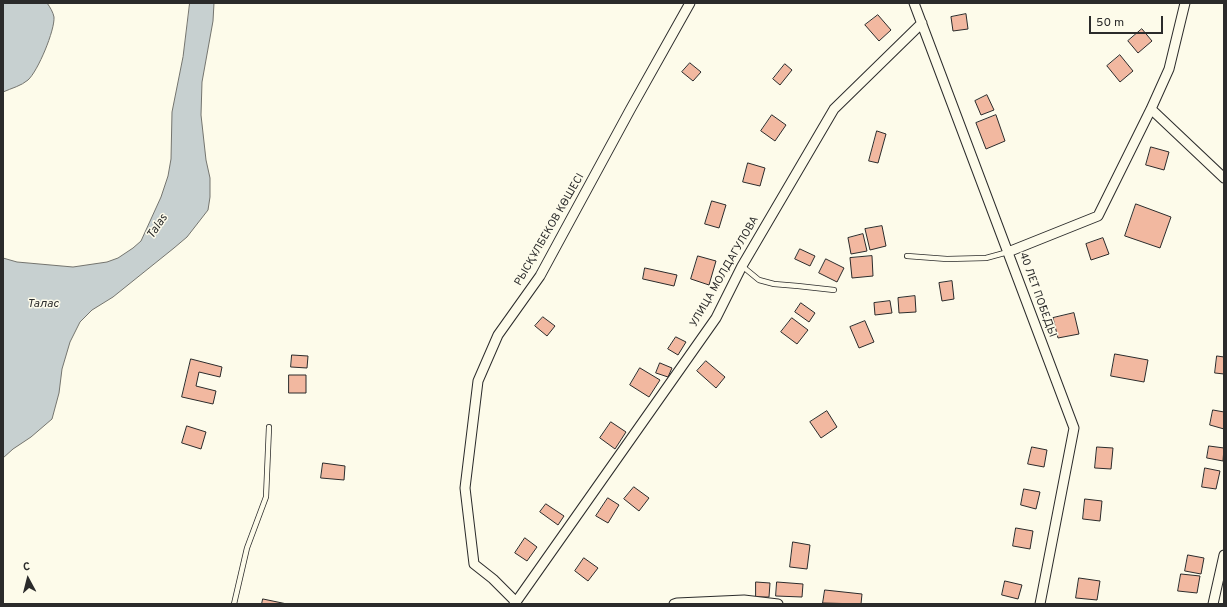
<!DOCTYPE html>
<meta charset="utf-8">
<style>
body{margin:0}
#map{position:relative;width:1227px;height:607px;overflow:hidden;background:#fdfbea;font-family:Overpass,sans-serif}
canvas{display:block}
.frame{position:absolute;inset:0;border:4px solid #2b2b2b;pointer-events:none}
.north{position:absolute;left:8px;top:559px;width:40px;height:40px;-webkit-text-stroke:3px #fdfbea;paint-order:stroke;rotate:353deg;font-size:11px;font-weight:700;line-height:16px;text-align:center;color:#2b2b2b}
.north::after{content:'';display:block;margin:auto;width:14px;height:18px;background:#2b2b2b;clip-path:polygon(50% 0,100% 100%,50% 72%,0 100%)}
.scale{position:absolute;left:1089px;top:16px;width:74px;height:18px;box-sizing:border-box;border:2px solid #2b2b2b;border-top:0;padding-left:5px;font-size:12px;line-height:14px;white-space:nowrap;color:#2b2b2b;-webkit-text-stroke:3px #fdfbea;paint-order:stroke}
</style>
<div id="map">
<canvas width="1227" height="607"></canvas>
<div class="frame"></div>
<div class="north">С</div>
<div class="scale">50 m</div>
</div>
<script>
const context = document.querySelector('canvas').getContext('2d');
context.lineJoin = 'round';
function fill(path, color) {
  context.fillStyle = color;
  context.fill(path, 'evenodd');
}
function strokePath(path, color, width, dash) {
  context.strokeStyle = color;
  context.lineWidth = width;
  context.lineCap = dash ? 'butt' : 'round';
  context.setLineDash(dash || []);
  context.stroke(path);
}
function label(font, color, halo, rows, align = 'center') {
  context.font = font + ' Overpass,sans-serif';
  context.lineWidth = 3;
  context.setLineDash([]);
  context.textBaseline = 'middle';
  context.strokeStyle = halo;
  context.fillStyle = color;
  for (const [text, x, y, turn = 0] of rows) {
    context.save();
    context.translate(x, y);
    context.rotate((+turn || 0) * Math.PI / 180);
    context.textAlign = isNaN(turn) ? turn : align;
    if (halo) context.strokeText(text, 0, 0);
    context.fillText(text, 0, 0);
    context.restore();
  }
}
const water = new Path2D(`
 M3 3H47C50 7 53 12 54 17 55 30 38 71 28 80 21 86 12 88 3 92Z
 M190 3H214L213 21 202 82 201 115 206 160 210 178V197L208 210 187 237 174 248 113 297 92 310 80 322 70 342 62 369 59 393 52 419 31 437 13 449 3 458V258L17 262 73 267 107 262 118 258 133 248 141 241 161 197 168 176 171 159 172 112 183 57Z`);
fill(water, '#c7d0d0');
strokePath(water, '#74746e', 1);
const building = new Path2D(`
 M966 14 968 29 953 31 951 17Z
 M878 15 891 30 879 41 865 25Z
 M1142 29 1152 41 1138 53 1128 41Z
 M1120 55 1133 71 1120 82 1107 66Z
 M690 63 701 72 693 81 682 72Z
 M785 64 792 70 780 85 773 79Z
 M987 95 994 110 981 115 975 101Z
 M772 115 786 125 775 141 761 131Z
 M996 115 1005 141 986 149 976 123Z
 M877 131 886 134 878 163 869 161Z
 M1151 147 1169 152 1164 170 1146 165Z
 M748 163 765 168 760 186 743 182Z
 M712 201 726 205 719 228 705 224Z
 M1136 204 1171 217 1160 248 1125 236Z
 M882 226 886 246 870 250 865 229Z
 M863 234 867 251 851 254 848 238Z
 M1103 238 1109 254 1091 260 1086 244Z
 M800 249 815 256 810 266 795 259Z
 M698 256 716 261 709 285 691 279Z
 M872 256 873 276 852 278 850 258Z
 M826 259 844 268 837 282 819 273Z
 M645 268 677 275 674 286 643 279Z
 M952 281 954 299 942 301 939 283Z
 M915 296 916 312 899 313 898 298Z
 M890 301 892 313 875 315 874 303Z
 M801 303 815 313 809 322 795 312Z
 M1074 313 1079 334 1058 338 1053 318Z
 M543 317 555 326 547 336 535 326Z
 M792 318 808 330 797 344 781 332Z
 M865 321 874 342 859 348 850 327Z
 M676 337 686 342 678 355 668 349Z
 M1115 354 1148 360 1144 382 1111 376Z
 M292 355 308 356 307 368 291 367Z
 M1217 356 1224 357V374L1215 373Z
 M191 359 222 367 220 377 199 372 196 386 216 391 213 404 182 397Z
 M706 361 725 377 716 388 697 371Z
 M660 363 672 368 668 377 656 373Z
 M640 368 660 380 649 397 630 385Z
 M289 375H306V393H289Z
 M1213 410 1224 412V429L1210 425Z
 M827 411 837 427 821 438 810 422Z
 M611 422 626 432 615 449 600 438Z
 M187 426 206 432 201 449 182 443Z
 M1209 446 1224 448 1223 461 1207 458Z
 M1032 447 1047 450 1044 467 1028 464Z
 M1097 447 1113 448 1111 469 1095 468Z
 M323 463 345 466 344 480 321 478Z
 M1205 468 1220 471 1216 489 1202 487Z
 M634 487 649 498 639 511 624 499Z
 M1024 489 1040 492 1036 509 1021 505Z
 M608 498 619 505 608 523 596 516Z
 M1085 499 1102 501 1100 521 1083 519Z
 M546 504 564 516 558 525 540 512Z
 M1016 528 1033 531 1030 549 1013 546Z
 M525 538 537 547 527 561 515 553Z
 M793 542 810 545 807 569 790 567Z
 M1188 555 1204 558 1201 574 1185 571Z
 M584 558 598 568 588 581 575 571Z
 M1181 574 1200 576 1197 593 1178 591Z
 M1079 578 1100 581 1097 600 1076 598Z
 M1005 581 1022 585 1018 599 1002 595Z
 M756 582 770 583 769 597H756Z
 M777 582 803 584 802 597 776 596Z
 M825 590 862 594 861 604 823 603Z
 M263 599 287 604H262Z`);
fill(building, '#f2b8a0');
strokePath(building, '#2b2b2b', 1);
const lane = new Path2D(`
 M907 256 947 259 986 258 1008 252
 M742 266 759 280 774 284 798 286 834 290
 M234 604 247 548 266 497 269 427`);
const street = new Path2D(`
 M914 3 1074 428 1040 604
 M1151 109 1224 178
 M1008 252 1098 216 1151 109 1169 69 1185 3
 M516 602 716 318 742 266 834 109 922 23
 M514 604 516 602 493 579 474 564 465 488 478 381 498 335 540 276 630 110 690 3
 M674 604 677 603 744 600 778 604
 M1213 604 1224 555`);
strokePath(lane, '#2b2b2b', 6);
strokePath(street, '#2b2b2b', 11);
strokePath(lane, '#fdfbea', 4.5);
strokePath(street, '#fdfbea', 9);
label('11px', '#2b2b2b', '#fdfbea', [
 ["РЫСҚҰЛБЕКОВ КӨШЕСІ",550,230,-60],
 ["УЛИЦА МОЛДАГУЛОВА",725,272,-60],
 ["40 ЛЕТ ПОБЕДЫ",1037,295,70]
]);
label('italic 12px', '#2b2b2b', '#fdfbea', [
 ["Talas",158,227,-56],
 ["Талас",43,305]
]);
</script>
